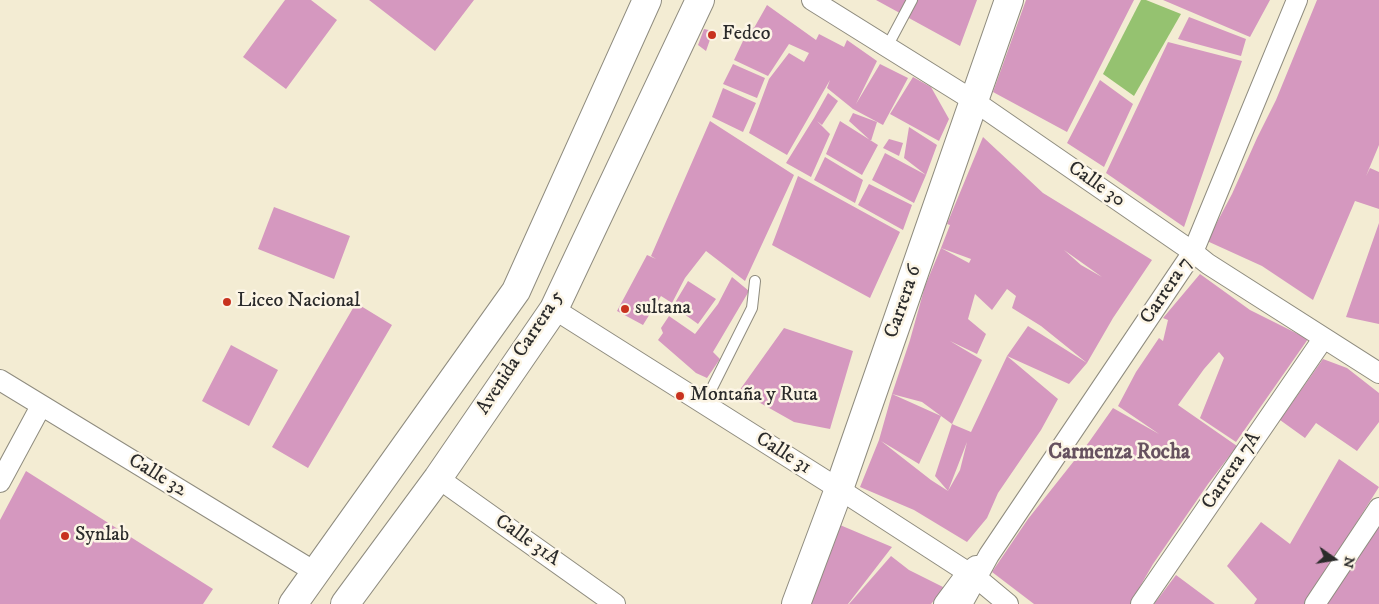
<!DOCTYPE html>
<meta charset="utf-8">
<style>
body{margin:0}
#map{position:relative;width:1379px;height:604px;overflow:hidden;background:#f3ecd3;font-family:"IM FELL DW Pica",serif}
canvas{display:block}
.north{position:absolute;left:1309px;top:534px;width:50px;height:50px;-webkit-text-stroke:4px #fcf5e5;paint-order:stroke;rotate:103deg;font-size:14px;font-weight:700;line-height:20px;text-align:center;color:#2b2b2b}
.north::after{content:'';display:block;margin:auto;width:18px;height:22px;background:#2b2b2b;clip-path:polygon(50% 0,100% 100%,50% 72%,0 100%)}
</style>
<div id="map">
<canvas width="1379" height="604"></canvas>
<div class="north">N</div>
</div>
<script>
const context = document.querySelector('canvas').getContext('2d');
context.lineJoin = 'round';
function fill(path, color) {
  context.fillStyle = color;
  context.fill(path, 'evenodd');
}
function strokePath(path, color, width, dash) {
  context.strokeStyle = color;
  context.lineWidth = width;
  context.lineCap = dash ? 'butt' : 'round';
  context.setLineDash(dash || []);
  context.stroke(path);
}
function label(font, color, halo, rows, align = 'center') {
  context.font = font + ' "IM FELL DW Pica",serif';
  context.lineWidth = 5;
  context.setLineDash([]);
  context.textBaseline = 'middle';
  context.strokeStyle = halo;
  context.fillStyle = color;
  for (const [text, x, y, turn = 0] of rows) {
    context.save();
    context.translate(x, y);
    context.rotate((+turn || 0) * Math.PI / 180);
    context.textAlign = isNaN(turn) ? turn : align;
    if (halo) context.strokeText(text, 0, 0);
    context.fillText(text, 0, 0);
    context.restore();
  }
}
fill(new Path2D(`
 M1141 0H1146L1181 14 1134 96 1103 74Z`), '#95c270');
fill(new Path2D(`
 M285 0H311L337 20 286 89 243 57Z
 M369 0H474L435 51Z
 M876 0H977L960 46Z
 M1026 0H1134L1067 132 993 92Z
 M1163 0H1270L1250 37Z
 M1317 0H1379V145L1366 176 1370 168 1379 172V209L1355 201 1313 300 1262 266 1207 241 1232 194 1257 138 1276 100Z
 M767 5 816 40 819 34 844 47 847 40 877 61 856 104 880 64 908 78 883 125 853 109 827 88 830 80 787 155 749 133 769 79 789 53 804 62 809 53 789 44 768 76 734 60 750 26 754 28Z
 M1189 17 1246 39 1241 56 1178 39Z
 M704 29 713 31 706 51 698 45Z
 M1168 42 1242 61 1184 227 1106 173Z
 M733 64 765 78 757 98 723 84Z
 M913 77 931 87 949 119 939 141 890 114Z
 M1100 80 1133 104 1104 167 1067 143Z
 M723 88 756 103 743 132 712 117Z
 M828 93 838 101 822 125 817 121 830 134 811 177 786 163 814 118Z
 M853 113 877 122 871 141 849 121Z
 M710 121 794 175 745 281 706 251 685 278 672 303 661 296 643 325 617 311 647 255 656 259 651 256Z
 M840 121 878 145 862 175 826 154Z
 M909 127 937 145 926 175 904 158Z
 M983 137 1043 193 1152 260 1113 318 1087 363 1069 384 1007 356 1028 326 1087 363 1041 326 1012 308 1016 296 1007 289 992 310 975 294 968 319 986 334 977 354 950 341 982 360 952 424 971 432 1007 356 1058 399 1041 430 998 493 987 518 967 542 914 510 860 487 879 440 892 394 941 416 919 464 881 441 931 480 948 491 935 476 952 424 922 402 892 394 910 340 925 286 941 248 969 263 971 259 941 248 950 225 947 224ZM1064 250 1102 277 1081 265ZM967 442 960 470 948 491Z
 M889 139 903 143 899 156 883 148Z
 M885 153 926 175 914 203 872 180Z
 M825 157 863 180 855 203 814 180Z
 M798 176 900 232 870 298 772 245Z
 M869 184 912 205 903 230 858 205Z
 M274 207 350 236 334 279 258 249Z
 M1379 223V324L1346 317Z
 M1200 274 1250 310 1308 339 1236 442 1200 418 1224 358 1219 352 1204 369 1178 405 1237 446 1208 484 1153 564 1130 604H1034L992 572 1028 519 1089 442 1113 408 1159 434 1118 406 1136 372 1159 338 1163 341 1168 320 1163 318Z
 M732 277 749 291 713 352 720 359 707 378 696 373 658 340 663 333 661 328 669 316 695 334 718 304Z
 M688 281 716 299 698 324 673 306Z
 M356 303 392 325 308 468 272 447Z
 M784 328 853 351 830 429 794 422 739 391Z
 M231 345 278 370 249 426 202 401Z
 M1323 359 1347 368 1379 393V422L1357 451 1316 423 1305 438 1280 420Z
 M1339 459 1379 487 1305 604H1254L1257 599 1227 566 1261 522 1290 544Z
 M26 471 213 589 203 604H0V520Z
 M1379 523V604H1327L1360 549Z
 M840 525 892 547 848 604H811Z
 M891 556 909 570 945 588 931 604H849Z
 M1176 575 1215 604H1154Z`), '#d598bf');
const lane = new Path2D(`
 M887 47 912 0
 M704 404 752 308 755 281`);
const street = new Path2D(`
 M812 0 974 101 1193 252 1208 264 1379 373
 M554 309 839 489 978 579 1008 604
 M0 380 315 572
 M438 478 615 604
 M0 482 41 406
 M944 604 967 573 976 566
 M962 604 989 555 1193 252 1297 0
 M1141 604 1323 339
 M1315 604 1379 508`);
const secondary = new Path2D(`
 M293 604 516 291 647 0
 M345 604 438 478 554 309 700 0
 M796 604 839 489 1009 0`);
strokePath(lane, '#8f8c7f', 12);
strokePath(street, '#8f8c7f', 22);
strokePath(secondary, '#8f8c7f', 30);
strokePath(lane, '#fff', 10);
strokePath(street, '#fff', 20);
strokePath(secondary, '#fff', 28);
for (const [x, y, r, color] of [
 [712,35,5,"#c8321e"],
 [227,302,5,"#c8321e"],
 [625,309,5,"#c8321e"],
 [680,396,5,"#c8321e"],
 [65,536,5,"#c8321e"]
]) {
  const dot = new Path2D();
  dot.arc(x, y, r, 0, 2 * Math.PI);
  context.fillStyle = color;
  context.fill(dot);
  strokePath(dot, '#fcf5e5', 2);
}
label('20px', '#2b2b2b', '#fcf5e5', [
 ["Fedco",722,35],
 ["Liceo Nacional",237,302],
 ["sultana",635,309],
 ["Montaña y Ruta",690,396],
 ["Synlab",75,536]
], 'left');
label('20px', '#2b2b2b', '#fcf5e5', [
 ["Calle 30",1096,185,35],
 ["Carrera 7",1167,291,-56],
 ["Carrera 6",904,302,-71],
 ["Avenida Carrera 5",521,353,-57],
 ["Calle 31",783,454,32],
 ["Carrera 7A",1232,471,-56],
 ["Calle 32",157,476,31],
 ["Calle 31A",527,541,35]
]);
label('bold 21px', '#66515f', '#fcf5e5', [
 ["Carmenza Rocha",1119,454]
]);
</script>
